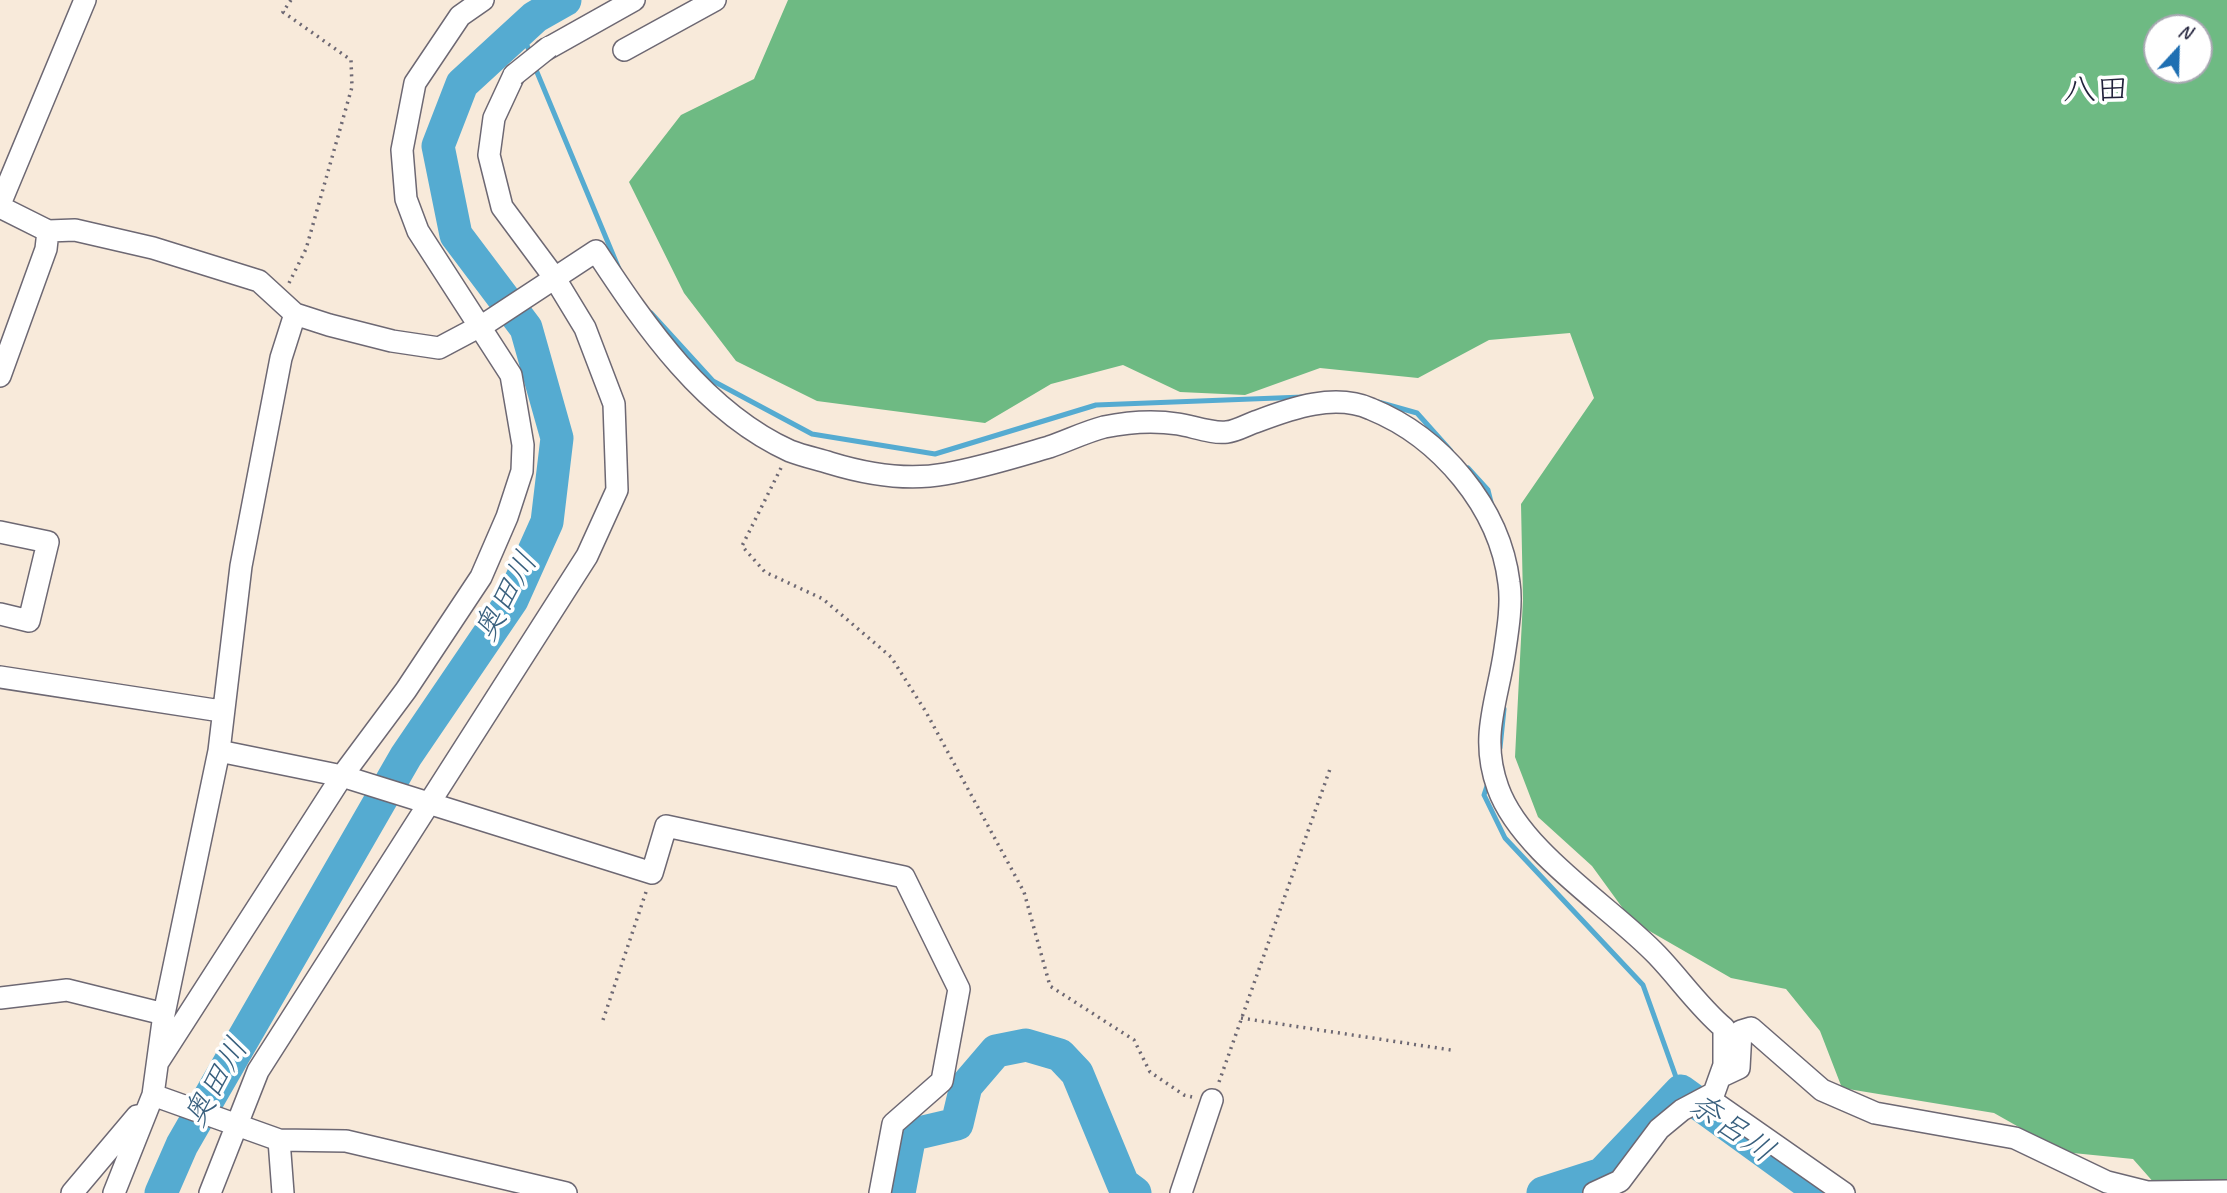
<!DOCTYPE html>
<meta charset="utf-8">
<style>
body{margin:0}
#map{position:relative;width:2227px;height:1193px;overflow:hidden;background:#f8eada;font-family:Caveat,sans-serif}
canvas{display:block}
.north{position:absolute;left:2143px;top:14px;width:70px;height:70px;box-sizing:border-box;background:#fff;border:2px solid #a7a7b1;border-radius:50%;rotate:22deg;font-size:19px;font-weight:700;line-height:28px;text-align:center;color:#22223b}
.north::after{content:'';display:block;margin:auto;width:24px;height:32px;background:#1f6fb2;clip-path:polygon(50% 0,100% 100%,50% 72%,0 100%)}
</style>
<div id="map">
<canvas width="2227" height="1193"></canvas>
<div class="north">N</div>
</div>
<script>
const context = document.querySelector('canvas').getContext('2d');
context.lineJoin = 'round';
function fill(path, color) {
  context.fillStyle = color;
  context.fill(path, 'evenodd');
}
function strokePath(path, color, width, dash) {
  context.strokeStyle = color;
  context.lineWidth = width;
  context.lineCap = dash ? 'butt' : 'round';
  context.setLineDash(dash || []);
  context.stroke(path);
}
function label(font, color, halo, rows, align = 'center') {
  context.font = font + ' Caveat,"Klee One",sans-serif';
  context.lineWidth = 7;
  context.setLineDash([]);
  context.textBaseline = 'middle';
  context.strokeStyle = halo;
  context.fillStyle = color;
  for (const [text, x, y, turn = 0] of rows) {
    context.save();
    context.translate(x, y);
    context.rotate((+turn || 0) * Math.PI / 180);
    context.textAlign = isNaN(turn) ? turn : align;
    if (halo) context.strokeText(text, 0, 0);
    context.fillText(text, 0, 0);
    context.restore();
  }
}
fill(new Path2D(`
 M788 0H2227V1193H2163L2133 1159 2063 1152 1994 1113 1842 1088 1820 1031 1786 989 1731 978 1632 921 1592 866 1538 817 1515 757 1523 600 1521 504 1594 398 1570 333 1489 340 1418 378 1320 368 1245 395 1180 392 1123 365 1051 384 985 423 817 401 736 361 684 293 629 182 681 115 754 79ZM2157 28H2199V70H2157Z`), '#6eba83');
strokePath(new Path2D(`
 M521 31 531 55
 M534 65 619 269
 M651 313 713 381 812 434 935 454 1096 405 1303 397
 M1378 402 1417 413 1451 451
 M1468 468 1488 490 1492 506
 M1500 748 1504 709
 M1489 780 1484 795 1505 838 1643 985 1681 1091`), '#55abd1', 5);
strokePath(new Path2D(`
 M161 1193 182 1145 406 756 512 600 547 522 557 438 526 328 456 235 438 146 462 84 535 17 565 0
 M899 1193 910 1135 957 1124 966 1086 996 1051 1026 1045 1060 1055 1077 1073 1123 1184 1135 1193
 M1543 1193 1602 1174 1681 1091 1822 1193`), '#55abd1', 33);
const street = new Path2D(`
 M545 50 634 0
 M624 50 715 0
 M0 204 85 0
 M0 207 48 231 75 230 153 248 259 281 295 314 329 325 392 341 439 348 488 322 596 251C646 327 704 412 790 451 803 456 817 459 830 463 866 474 907 481 945 474 980 468 1015 457 1049 447 1067 441 1085 432 1104 427 1128 422 1153 420 1178 424 1192 426 1212 434 1227 432 1237 431 1248 424 1258 421 1292 408 1335 393 1371 409 1440 437 1500 507 1509 583 1512 603 1508 629 1505 649 1498 700 1479 736 1498 788 1521 852 1610 906 1657 955 1680 979 1699 1007 1724 1028V1065L1714 1093 1682 1110 1659 1129 1620 1181 1594 1193
 M0 376 46 249 48 231
 M0 532 48 542 29 621 0 614
 M0 677 221 711
 M219 751 342 776 652 873 666 826 904 877 959 989 942 1081 893 1124 880 1193
 M0 998 67 990 164 1014
 M158 1062 342 776 406 690 481 577 507 517 522 471 523 445 511 375 418 231 406 199 402 150 415 83 460 16 483 0
 M1722 1076 1739 1068 1741 1031 1751 1028 1822 1090 1875 1113 2015 1138 2107 1182 2147 1192 2227 1191
 M153 1095 279 1140 346 1141 566 1193
 M1708 1098 1844 1193
 M279 1140 283 1193
 M72 1193 137 1116
 M114 1193 153 1095 164 1014 219 751 241 566 281 358 295 314
 M210 1193 258 1071 587 556 617 490 614 404 585 328 554 277 502 207 489 155 494 118 514 75
 M1181 1193 1212 1100`);
strokePath(street, '#6d6873', 24);
strokePath(new Path2D(`
 M289 283 306 249 352 87 351 60 283 12 291 0
 M781 468 742 546 765 572 823 599 891 657 926 712 1024 892 1050 986 1134 1040 1150 1072 1184 1095 1192 1097
 M1241 1018 1451 1050
 M603 1020 646 892
 M1219 1082 1330 769`), '#6d6873', 3.5, [2, 5]);
strokePath(street, '#fff', 21);
const streetBridge = new Path2D(`
 M514 75 549 47`);
strokePath(streetBridge, '#6d6873', 24, []);
strokePath(streetBridge, '#fff', 21);
label('italic 32px', '#39607e', '#fff', [
 ["奥田川",507,597,-61],
 ["奥田川",217,1083,-60],
 ["奈呂川",1731,1129,35]
]);
label('33px', '#22223b', '#fff', [
 ["八田",2096,91]
]);
</script>
